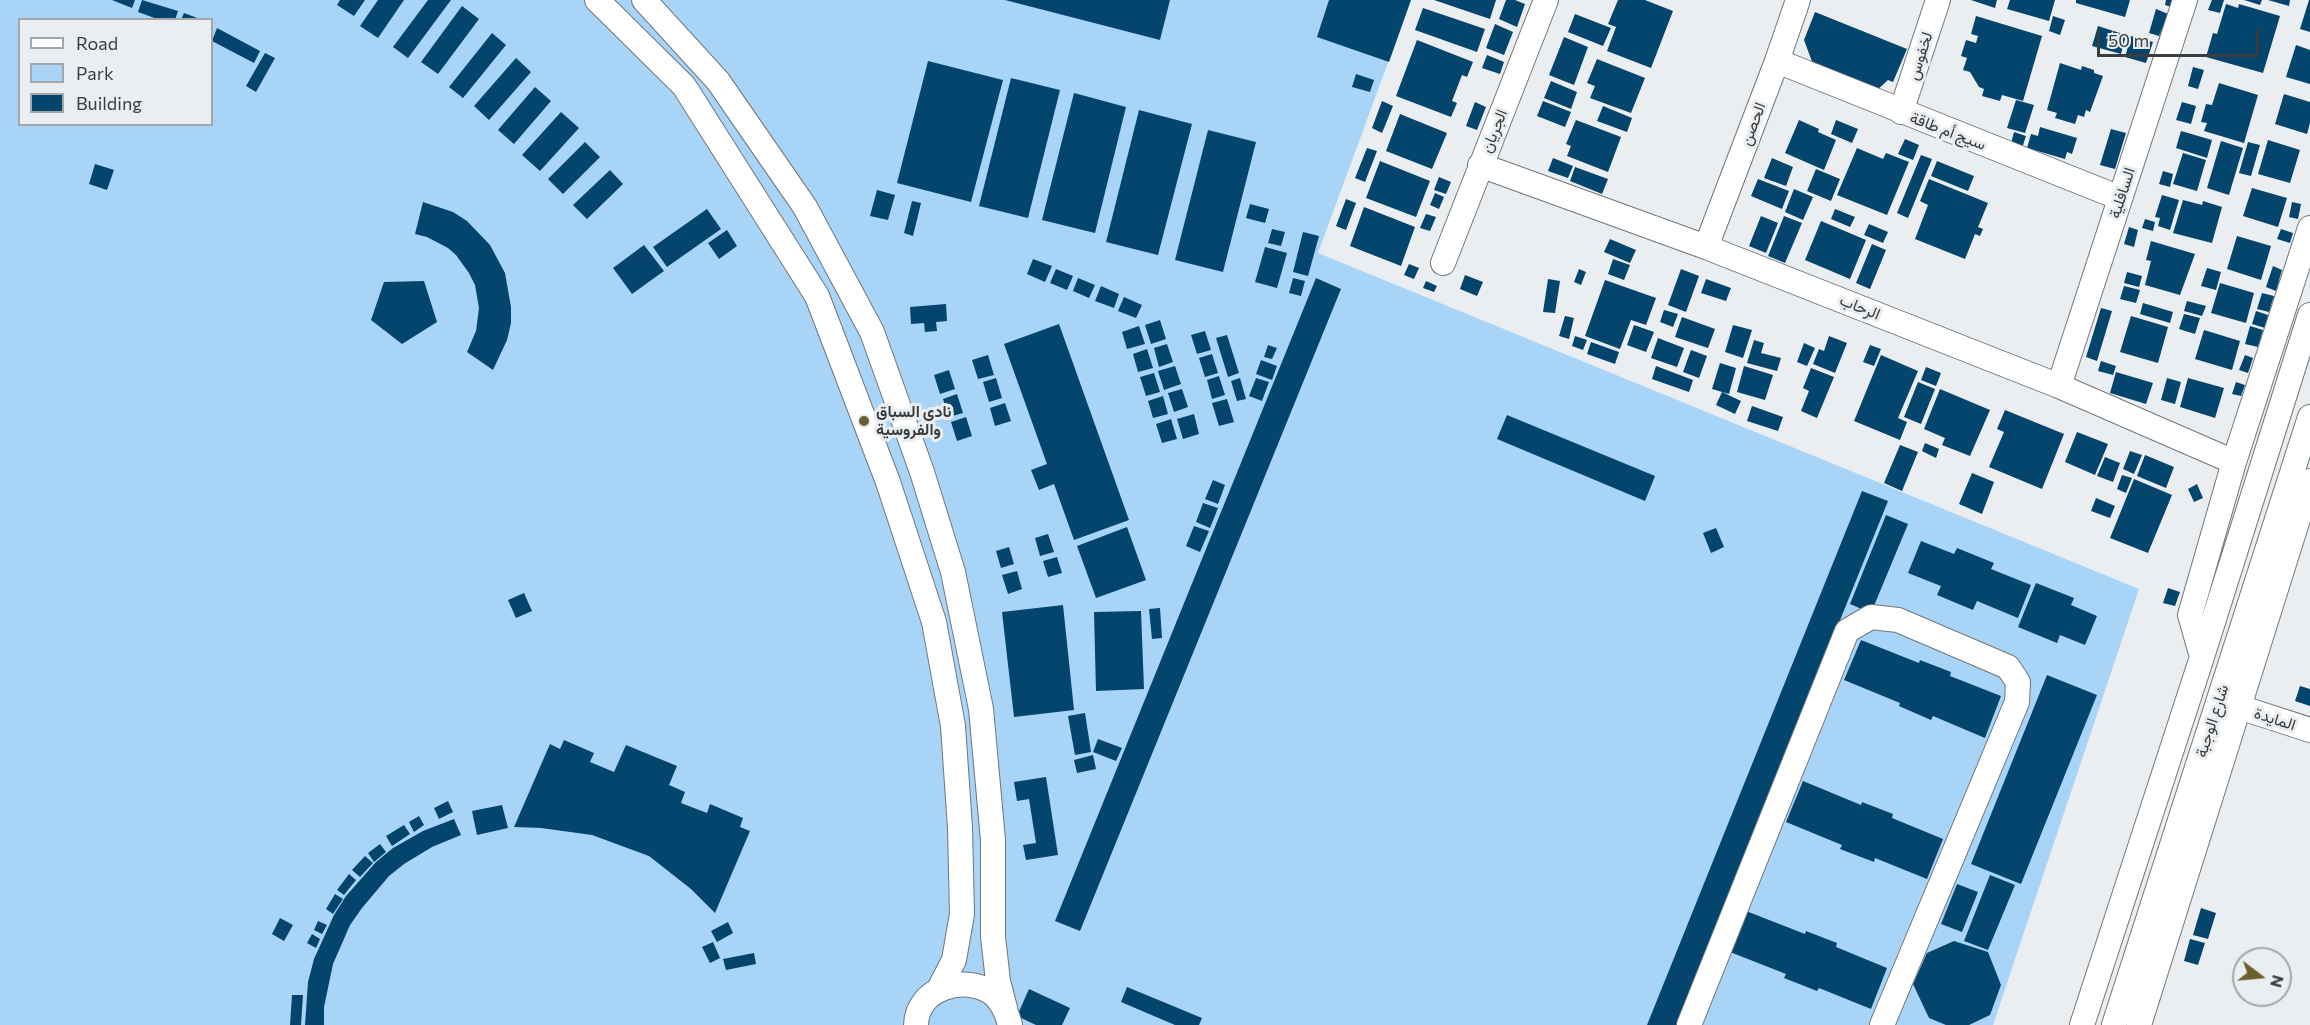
<!DOCTYPE html>
<meta charset="utf-8">
<style>
body{margin:0}
#map{position:relative;width:2310px;height:1025px;overflow:hidden;background:#eaeef1;font-family:Commissioner,sans-serif}
canvas{display:block}
.legend{position:absolute;left:18px;top:18px;width:195px;height:108px;box-sizing:border-box;background:#eaeef1;border:2px solid #a4a7a9;margin:0;padding:8px 10px;list-style:none;font-size:18px;color:#3a3c3d}
.legend li{display:flex;align-items:center;gap:12px;height:30px}
.legend b{width:30px;border:2px solid #a4a7a9}
.north{position:absolute;left:2232px;top:947px;width:60px;height:60px;box-sizing:border-box;background:#eaeef1;border:2px solid #a4a7a9;border-radius:50%;rotate:106deg;font-size:16px;font-weight:700;line-height:24px;text-align:center;color:#3a3c3d}
.north::after{content:'';display:block;margin:auto;width:21px;height:27px;background:#6a612e;clip-path:polygon(50% 0,100% 100%,50% 72%,0 100%)}
.scale{position:absolute;left:2097px;top:30px;width:162px;height:27px;box-sizing:border-box;border:3px solid #3a3c3d;border-top:0;padding-left:8px;font-size:18px;line-height:21px;white-space:nowrap;color:#3a3c3d;-webkit-text-stroke:4px #eaeef1;paint-order:stroke}
</style>
<div id="map">
<canvas width="2310" height="1025"></canvas>
<ul class="legend">
<li><b style="height:8px;background:#fff"></b>Road</li>
<li><b style="height:16px;background:#a8d4f8"></b>Park</li>
<li><b style="height:16px;background:#03456c"></b>Building</li>
</ul>
<div class="north">N</div>
<div class="scale">50 m</div>
</div>
<script>
const context = document.querySelector('canvas').getContext('2d');
context.lineJoin = 'round';
function fill(path, color) {
  context.fillStyle = color;
  context.fill(path, 'evenodd');
}
function strokePath(path, color, width, dash) {
  context.strokeStyle = color;
  context.lineWidth = width;
  context.lineCap = dash ? 'butt' : 'round';
  context.setLineDash(dash || []);
  context.stroke(path);
}
function label(font, color, halo, rows, align = 'center') {
  context.font = font + ' Commissioner,Vazirmatn,sans-serif';
  context.lineWidth = 6;
  context.setLineDash([]);
  context.textBaseline = 'middle';
  context.strokeStyle = halo;
  context.fillStyle = color;
  for (const [text, x, y, turn = 0] of rows) {
    context.save();
    context.translate(x, y);
    context.rotate((+turn || 0) * Math.PI / 180);
    context.textAlign = isNaN(turn) ? turn : align;
    if (halo) context.strokeText(text, 0, 0);
    context.fillText(text, 0, 0);
    context.restore();
  }
}
fill(new Path2D(`
 M0 0H1411L1318 253 2139 589 1993 1025H0ZM20 20H212V124H20Z`), '#a8d4f8');
fill(new Path2D(`
 M112 0H135L132 8Z
 M142 0 178 11 175 20H160L138 12Z
 M340 0H365L354 16 337 5Z
 M378 0H404L378 38 360 26Z
 M428 0H451L408 58 393 47Z
 M1005 0H1170L1160 40Z
 M1329 0H1411L1389 62 1317 37Z
 M1434 0H1496L1490 19Z
 M1506 0H1515L1525 4 1517 27 1499 19Z
 M1618 0H1645L1673 11 1651 68 1607 51 1616 27 1608 24Z
 M1971 0H1997L1995 8Z
 M2010 0H2055L2049 21 2007 9Z
 M2076 0H2130L2125 17 2076 3Z
 M2166 0H2181L2178 9 2165 5Z
 M2212 0H2224L2220 13 2208 10Z
 M2244 0H2262L2260 5Z
 M2268 0H2290L2289 6Z
 M2309 0H2310V32L2300 29Z
 M2226 4 2238 8 2239 4 2280 16 2263 73 2206 57 2213 33 2217 34Z
 M462 6 479 19 438 74 421 62Z
 M1423 8 1485 29 1477 52 1415 30Z
 M2156 9 2173 16 2158 67 2151 65 2162 27 2159 36 2149 33Z
 M1815 12 1907 49 1893 82 1888 80 1875 92 1814 67 1804 40Z
 M184 13 200 19V20H181Z
 M1575 14 1611 28 1603 46 1568 32Z
 M1976 16 2042 36 2023 101 2002 95 2000 101 1982 96 1984 89 1979 87 1970 72 1963 70 1967 58 1961 56 1966 40 1976 43 1978 36 1971 34Z
 M2053 16 2065 20 2060 35 2049 31Z
 M1495 24 1513 32 1504 55 1486 48Z
 M2098 26 2126 35 2121 54 2092 46Z
 M217 28 260 51 254 63 212 41Z
 M492 33 506 45 463 98 449 87Z
 M2131 36 2153 42 2146 63 2125 57Z
 M1564 37 1588 47 1574 85 1549 75Z
 M1417 40 1473 62 1467 77 1462 75 1452 101 1457 103 1451 117 1396 96Z
 M2296 45 2310 50V84L2286 77Z
 M265 53 275 58 256 92 246 86Z
 M1487 55 1504 62 1500 74 1482 68Z
 M516 58 531 72 489 120 474 106Z
 M1597 59 1645 78 1631 113 1590 98 1595 86 1587 83Z
 M928 61 1003 80 971 202 897 183Z
 M2060 63 2081 70 2082 66 2094 70V73L2103 76 2090 112 2086 110 2084 117 2078 115 2075 124 2055 118 2057 113 2047 110Z
 M2193 67 2204 70 2198 89 2188 86Z
 M1356 74 1374 80 1370 92 1352 87Z
 M1011 78 1060 90 1028 218 979 206Z
 M1551 81 1577 92 1571 109 1544 98Z
 M2219 83 2258 95 2244 143 2204 131 2207 123 2201 122 2206 104 2212 105Z
 M535 87 551 101 514 144 498 130Z
 M1074 93 1126 107 1095 233 1042 220Z
 M2284 94 2310 102V123L2307 134 2275 124Z
 M2016 100 2034 105 2025 133 2007 128Z
 M1382 101 1393 106 1382 133 1372 128Z
 M1543 101 1571 112 1565 127 1537 116Z
 M1475 102 1486 107 1477 130 1466 126Z
 M2182 102 2196 106 2191 124 2176 120Z
 M1603 106 1632 118 1627 132 1597 121Z
 M1139 110 1192 124 1158 255 1106 242Z
 M561 112 579 128 540 171 522 155Z
 M1400 114 1447 133 1432 169 1386 151Z
 M1576 120 1621 137 1608 172 1567 156 1571 146 1566 144Z
 M1799 120 1819 129 1818 132 1836 140 1824 170 1785 153Z
 M1836 120 1858 129 1852 143 1831 134Z
 M2040 127 2077 138 2072 154 2067 152 2065 159 2027 148 2031 134 2038 136Z
 M2111 129 2126 133 2115 169 2100 165Z
 M1208 130 1256 142 1223 272 1175 260Z
 M2181 131 2212 140 2207 158 2176 148Z
 M2014 132 2026 136 2020 154 2009 151Z
 M1905 139 1919 145 1913 160 1898 154Z
 M2268 140 2300 150 2290 183 2258 174Z
 M2221 141 2243 148 2229 195 2207 188Z
 M585 142 600 157 563 194 548 179Z
 M2248 142 2260 145 2251 176 2239 173Z
 M1367 148 1377 151 1365 182 1355 178Z
 M1857 148 1883 159 1886 153 1909 162 1887 215 1837 195Z
 M2183 153 2206 160 2197 191 2173 184Z
 M1921 155 1932 159 1908 218 1897 213Z
 M1553 158 1573 166 1568 178 1548 171Z
 M1772 158 1793 167 1786 186 1764 178Z
 M1380 161 1430 181 1416 217 1366 198Z
 M1937 161 1974 176 1968 191 1931 176Z
 M95 164 114 170 107 190 89 184Z
 M1575 167 1608 179 1602 194 1570 181Z
 M1816 169 1840 179 1831 201 1807 191Z
 M610 170 623 184 587 219 573 205Z
 M2163 171 2173 174 2170 187 2159 184Z
 M1439 177 1451 182 1446 194 1434 190Z
 M1758 179 1789 191 1782 209 1751 196Z
 M1929 179 1988 203 1978 227 1983 229 1980 236 1975 234 1965 259 1915 239 1928 205 1920 201Z
 M2252 188 2287 198 2278 227 2243 216Z
 M1794 189 1813 197 1803 220 1785 212Z
 M877 190 895 195 888 220 870 216Z
 M1435 193 1444 197 1439 209 1430 205Z
 M2162 195 2179 200 2170 230 2158 226 2160 218 2155 217Z
 M1346 199 1356 203 1346 230 1336 226Z
 M2183 200 2202 205 2203 201 2222 207 2212 243 2173 233Z
 M912 201 921 203 913 236 904 233Z
 M423 202 453 212 467 221 490 245 505 273 511 307V323L507 340 493 370 467 352 476 331 479 308 475 285 469 273 456 255 448 248 427 237 415 234Z
 M2292 202 2301 204 2298 219 2289 217Z
 M1250 204 1269 209 1265 223 1246 218Z
 M1364 207 1415 227 1401 266 1350 246Z
 M707 209 721 229 667 267 653 247Z
 M1835 209 1855 217 1850 227 1831 219Z
 M1426 214 1436 217 1430 231 1420 228Z
 M1761 216 1778 223 1766 253 1749 246Z
 M1784 216 1802 223 1785 263 1768 256Z
 M2145 219 2155 222 2153 231 2142 228Z
 M1821 221 1866 240 1850 279 1805 260Z
 M1869 224 1888 232 1883 243 1864 235Z
 M2129 227 2138 230 2134 247 2124 244Z
 M1272 229 1285 232 1281 246 1268 243Z
 M2281 229 2293 233 2290 243 2277 239Z
 M727 230 737 246 719 259 708 243Z
 M1303 232 1319 236 1308 276 1293 272Z
 M2237 236 2271 246 2261 280 2227 269Z
 M1610 239 1636 250 1630 263 1604 252Z
 M2151 241 2195 254 2180 295 2145 285 2151 261 2146 260Z
 M1872 244 1886 250 1870 289 1856 283Z
 M644 245 664 271 632 294 613 268Z
 M1265 247 1287 253 1277 288 1255 282Z
 M1033 259 1052 266 1045 282 1027 274Z
 M1613 259 1630 265 1624 280 1608 274Z
 M1409 264 1419 268 1414 279 1404 275Z
 M2273 266 2282 270 2276 291 2266 287Z
 M2207 268 2221 272 2216 290 2201 286Z
 M1056 269 1073 276 1067 290 1050 283Z
 M1579 269 1586 272 1581 285 1574 282Z
 M1681 269 1699 276 1686 312 1668 305Z
 M2127 272 2142 276 2139 287 2124 283Z
 M1465 275 1483 282 1477 296 1460 289Z
 M1078 278 1095 285 1089 298 1073 291Z
 M1293 278 1305 281 1301 296 1289 293Z
 M1316 278 1341 289 1080 931 1055 921Z
 M1548 279 1560 281 1555 313 1543 312Z
 M1706 279 1731 288 1726 301 1701 293Z
 M1605 280 1656 298 1646 325 1631 320 1620 349 1585 336Z
 M424 281 437 322 402 344 371 320 384 282Z
 M1426 281 1437 286 1434 292 1423 288Z
 M2220 283 2254 293 2246 323 2211 313Z
 M1101 286 1119 294 1114 308 1095 301Z
 M2124 286 2140 290 2136 303 2120 299Z
 M2262 293 2274 296 2269 312 2257 309Z
 M1124 297 1142 305 1136 318 1118 311Z
 M2187 301 2206 306 2202 316 2184 311Z
 M2143 303 2173 312 2170 323 2140 314Z
 M946 304 947 321 936 322 937 331 925 332 924 323 911 324 910 307Z
 M2101 308 2112 311 2097 361 2086 357Z
 M1664 310 1678 314 1673 327 1660 322Z
 M2256 311 2268 315 2265 328 2252 324Z
 M2184 314 2200 318 2195 334 2179 329Z
 M1565 316 1574 318 1569 339 1559 336Z
 M2131 316 2168 327 2158 363 2120 352Z
 M1682 317 1715 329 1708 348 1675 337Z
 M1160 320 1166 339 1151 344 1145 325Z
 M1059 324 1129 520 1074 540 1054 484 1039 490 1031 470 1047 464 1004 344Z
 M1634 325 1654 332 1646 352 1627 345Z
 M1733 325 1752 330 1743 358 1725 352Z
 M1139 326 1145 344 1127 349 1122 332Z
 M2250 326 2263 330 2258 347 2245 344Z
 M2204 330 2240 341 2232 370 2195 359Z
 M1205 331 1211 350 1197 354 1191 335Z
 M1227 335 1239 373 1228 377 1216 338Z
 M1575 336 1587 340 1583 350 1572 346Z
 M1829 336 1847 343 1835 373 1813 364 1819 349 1824 351Z
 M1658 338 1684 348 1677 367 1651 358Z
 M1754 340 1764 343 1761 353 1781 358 1777 371 1747 363Z
 M1591 342 1619 352 1615 364 1587 354Z
 M1804 343 1815 348 1807 366 1797 362Z
 M1167 344 1173 362 1159 367 1154 348Z
 M1268 345 1277 348 1272 359 1264 357Z
 M1870 345 1881 349 1874 366 1863 362Z
 M1147 349 1153 368 1138 372 1133 354Z
 M1691 350 1707 356 1699 378 1683 372Z
 M1212 354 1218 373 1205 377 1199 358Z
 M988 355 994 375 978 379 972 360Z
 M1881 355 1918 371 1898 418 1907 422 1900 440 1854 421Z
 M2245 355 2253 358 2248 373 2239 370Z
 M1261 360 1277 366 1272 380 1256 374Z
 M2101 361 2116 366 2113 375 2098 371Z
 M1720 363 1736 368 1729 394 1712 389Z
 M1175 366 1181 384 1164 390 1158 371Z
 M1656 366 1693 380 1689 392 1652 379Z
 M1744 366 1773 375 1765 400 1737 392Z
 M1926 367 1941 373 1936 386 1921 380Z
 M1811 368 1834 377 1817 418 1801 411 1809 391 1803 388Z
 M949 370 955 389 940 394 934 375Z
 M2116 372 2153 383 2146 404 2110 393Z
 M1154 373 1160 392 1146 396 1140 377Z
 M1219 376 1225 395 1212 399 1207 380Z
 M996 378 1002 398 989 402 983 382Z
 M1240 378 1246 399 1237 401 1231 381Z
 M1256 378 1269 382 1262 401 1249 396Z
 M2167 378 2181 382 2175 404 2161 400Z
 M2188 378 2224 388 2215 418 2180 407Z
 M1918 382 1935 389 1921 424 1904 417Z
 M2236 382 2245 385 2241 396 2232 394Z
 M1182 389 1188 407 1174 412 1168 393Z
 M1940 389 1990 410 1970 456 1942 445 1945 438 1924 429Z
 M1722 392 1741 401 1735 414 1716 405Z
 M957 394 963 413 949 417 943 399Z
 M1163 396 1168 414 1153 418 1148 401Z
 M1227 399 1234 422 1219 426 1212 403Z
 M1005 403 1011 421 995 426 990 408Z
 M1752 406 1783 417 1778 431 1747 421Z
 M2005 410 2064 434 2042 489 1989 467 2004 432 1997 429Z
 M1194 414 1199 434 1183 439 1177 419Z
 M1507 415 1655 476 1645 501 1497 439Z
 M966 417 972 436 957 441 951 422Z
 M1171 419 1177 439 1162 443 1156 424Z
 M2077 432 2108 444 2095 475 2065 462Z
 M1925 443 1939 449 1936 458 1922 451Z
 M1900 445 1918 452 1902 491 1884 483Z
 M2130 451 2142 455 2134 474 2123 469Z
 M2145 455 2174 467 2166 488 2137 476Z
 M2105 457 2120 463 2113 482 2097 476Z
 M1972 473 1994 482 1982 514 1959 504Z
 M2122 475 2132 478 2126 493 2117 489Z
 M2134 479 2172 495 2148 553 2110 538Z
 M1213 480 1225 485 1218 504 1205 499Z
 M2197 484 2203 498 2194 502 2188 489Z
 M1862 491 1888 501 1677 1025H1647Z
 M2096 498 2115 506 2110 518 2091 511Z
 M1203 503 1218 508 1210 528 1196 522Z
 M1886 515 1908 524 1871 613 1850 604Z
 M1194 526 1209 531 1200 552 1186 546Z
 M1127 527 1146 580 1096 598 1077 546Z
 M1716 528 1724 547 1711 553 1703 533Z
 M1048 534 1054 552 1040 556 1035 538Z
 M1921 541 1954 554 1957 548 1994 563 1991 569 2031 585 2018 618 1977 601 1973 610 1937 595 1941 586 1908 573Z
 M1009 547 1014 564 1001 568 996 551Z
 M1057 557 1062 573 1048 577 1043 561Z
 M1017 571 1022 589 1008 594 1002 575Z
 M2036 583 2074 598 2071 605 2097 616 2085 645 2060 635 2057 643 2018 627Z
 M2168 588 2180 592 2175 606 2163 603Z
 M524 593 532 611 516 618 508 600Z
 M1063 605 1074 710 1014 717 1002 612Z
 M1160 608 1162 638 1152 639 1149 609Z
 M1141 611 1144 689 1096 691 1094 612Z
 M1861 640 1919 663 1920 660 1951 672 1950 676 2001 696 1985 738 1933 716 1931 720 1899 706 1900 703 1844 680Z
 M2047 675 2097 695 2021 884 1971 864Z
 M2300 686 2310 689V706L2295 701Z
 M1085 713 1091 752 1075 755 1068 716Z
 M1098 739 1122 748 1116 761 1093 752Z
 M564 740 594 753 590 762 614 772 626 745 677 766 669 785 685 792 681 803 707 813 710 804 743 818 740 827 750 831 715 913 691 889 649 856 592 835 541 828 514 827 550 744 560 749Z
 M1093 755 1096 769 1077 773 1074 760Z
 M1046 777 1058 855 1026 860 1023 845 1036 843 1029 799 1017 801 1014 782Z
 M1803 781 1861 805 1862 802 1893 814 1892 818 1943 839 1927 879 1875 858 1874 862 1840 849 1842 845 1786 822Z
 M448 801 453 812 439 819 434 808Z
 M502 805 508 828 477 835 472 811Z
 M419 816 424 825 414 832 409 822Z
 M454 819 461 835 432 847 404 864 389 876 362 908 350 925 333 964 324 1007V1025H305L308 982 314 959 334 915 346 896 376 862 393 848 423 831Z
 M404 825 410 834 392 846 386 836Z
 M380 844 386 852 374 862 368 853Z
 M365 856 373 863 360 877 352 870Z
 M349 874 356 880 344 895 337 890Z
 M1990 875 2015 885 1988 950 1964 941Z
 M1957 884 1978 892 1962 932 1941 924Z
 M335 894 343 899 333 914 326 909Z
 M2201 908 2216 913 2208 939 2193 935Z
 M1746 911 1805 934 1806 931 1837 943 1836 947 1887 968 1871 1009 1819 988 1817 991 1784 978 1786 974 1730 952Z
 M280 918 293 925 284 941 272 934Z
 M318 921 327 925 322 934 314 930Z
 M728 922 733 933 717 942 711 931Z
 M312 934 320 939 316 948 307 943Z
 M2190 939 2205 943 2198 965 2184 961Z
 M1954 941 1988 952 2001 985 1990 1015 1969 1025H1946L1929 1018 1913 984 1927 953Z
 M713 942 720 958 710 963 702 947Z
 M754 953 756 964 726 970 723 959Z
 M1127 987 1202 1018 1199 1025H1175L1121 1002Z
 M1029 989 1070 1008 1062 1025H1036L1017 1016Z
 M292 995H303L301 1025H290Z`), '#03456c');
const minor = new Path2D(`
 M597 0 684 86 817 296 888 482 934 622 953 726 960 828 962 914 954 960 939 989
 M644 0 718 81 805 207 872 332 922 472 953 572 981 709 993 840V937L998 981 1005 1008
 M1777 61 2120 198
 M1901 112 1938 0
 M1480 165 1706 247 2059 386 2234 462
 M1706 247 1777 61 1798 0
 M1443 263 1546 0
 M2059 386 2185 0
 M2202 657 2190 615 2234 462 2310 228
 M2239 707 2310 730
 M916 1025C917 988 964 974 992 993 1002 1001 1007 1013 1010 1025
 M1689 1025 1847 631 1871 617 1898 620 2008 667 2018 682 2017 702 1882 1025
 M2082 1025 2202 657 2310 315
 M2114 1025 2310 417
 M2139 1025 2310 481`);
strokePath(minor, '#727679', 26);
strokePath(minor, '#fff', 24);
for (const [x, y, r, color] of [
 [864,421,6,"#6a612e"]
]) {
  const dot = new Path2D();
  dot.arc(x, y, r, 0, 2 * Math.PI);
  context.fillStyle = color;
  context.fill(dot);
  strokePath(dot, '#eaeef1', 2);
}
label('16px', '#3a3c3d', '#eaeef1', [
 ["لخفوس",1920,56,-72],
 ["الحصن",1753,124,-69],
 ["الجريان",1494,131,-68],
 ["سيج أم طاقة",1948,131,21],
 ["السافلية",2122,193,-72],
 ["الرحاب",1860,307,22],
 ["المايدة",2275,719,18],
 ["شارع الوجبة",2212,721,-72]
]);
label('bold 16px', '#3a3c3d', '#eaeef1', [
 ["نادي السباق",876,412],
 ["والفروسية",876,430]
], 'left');
</script>
